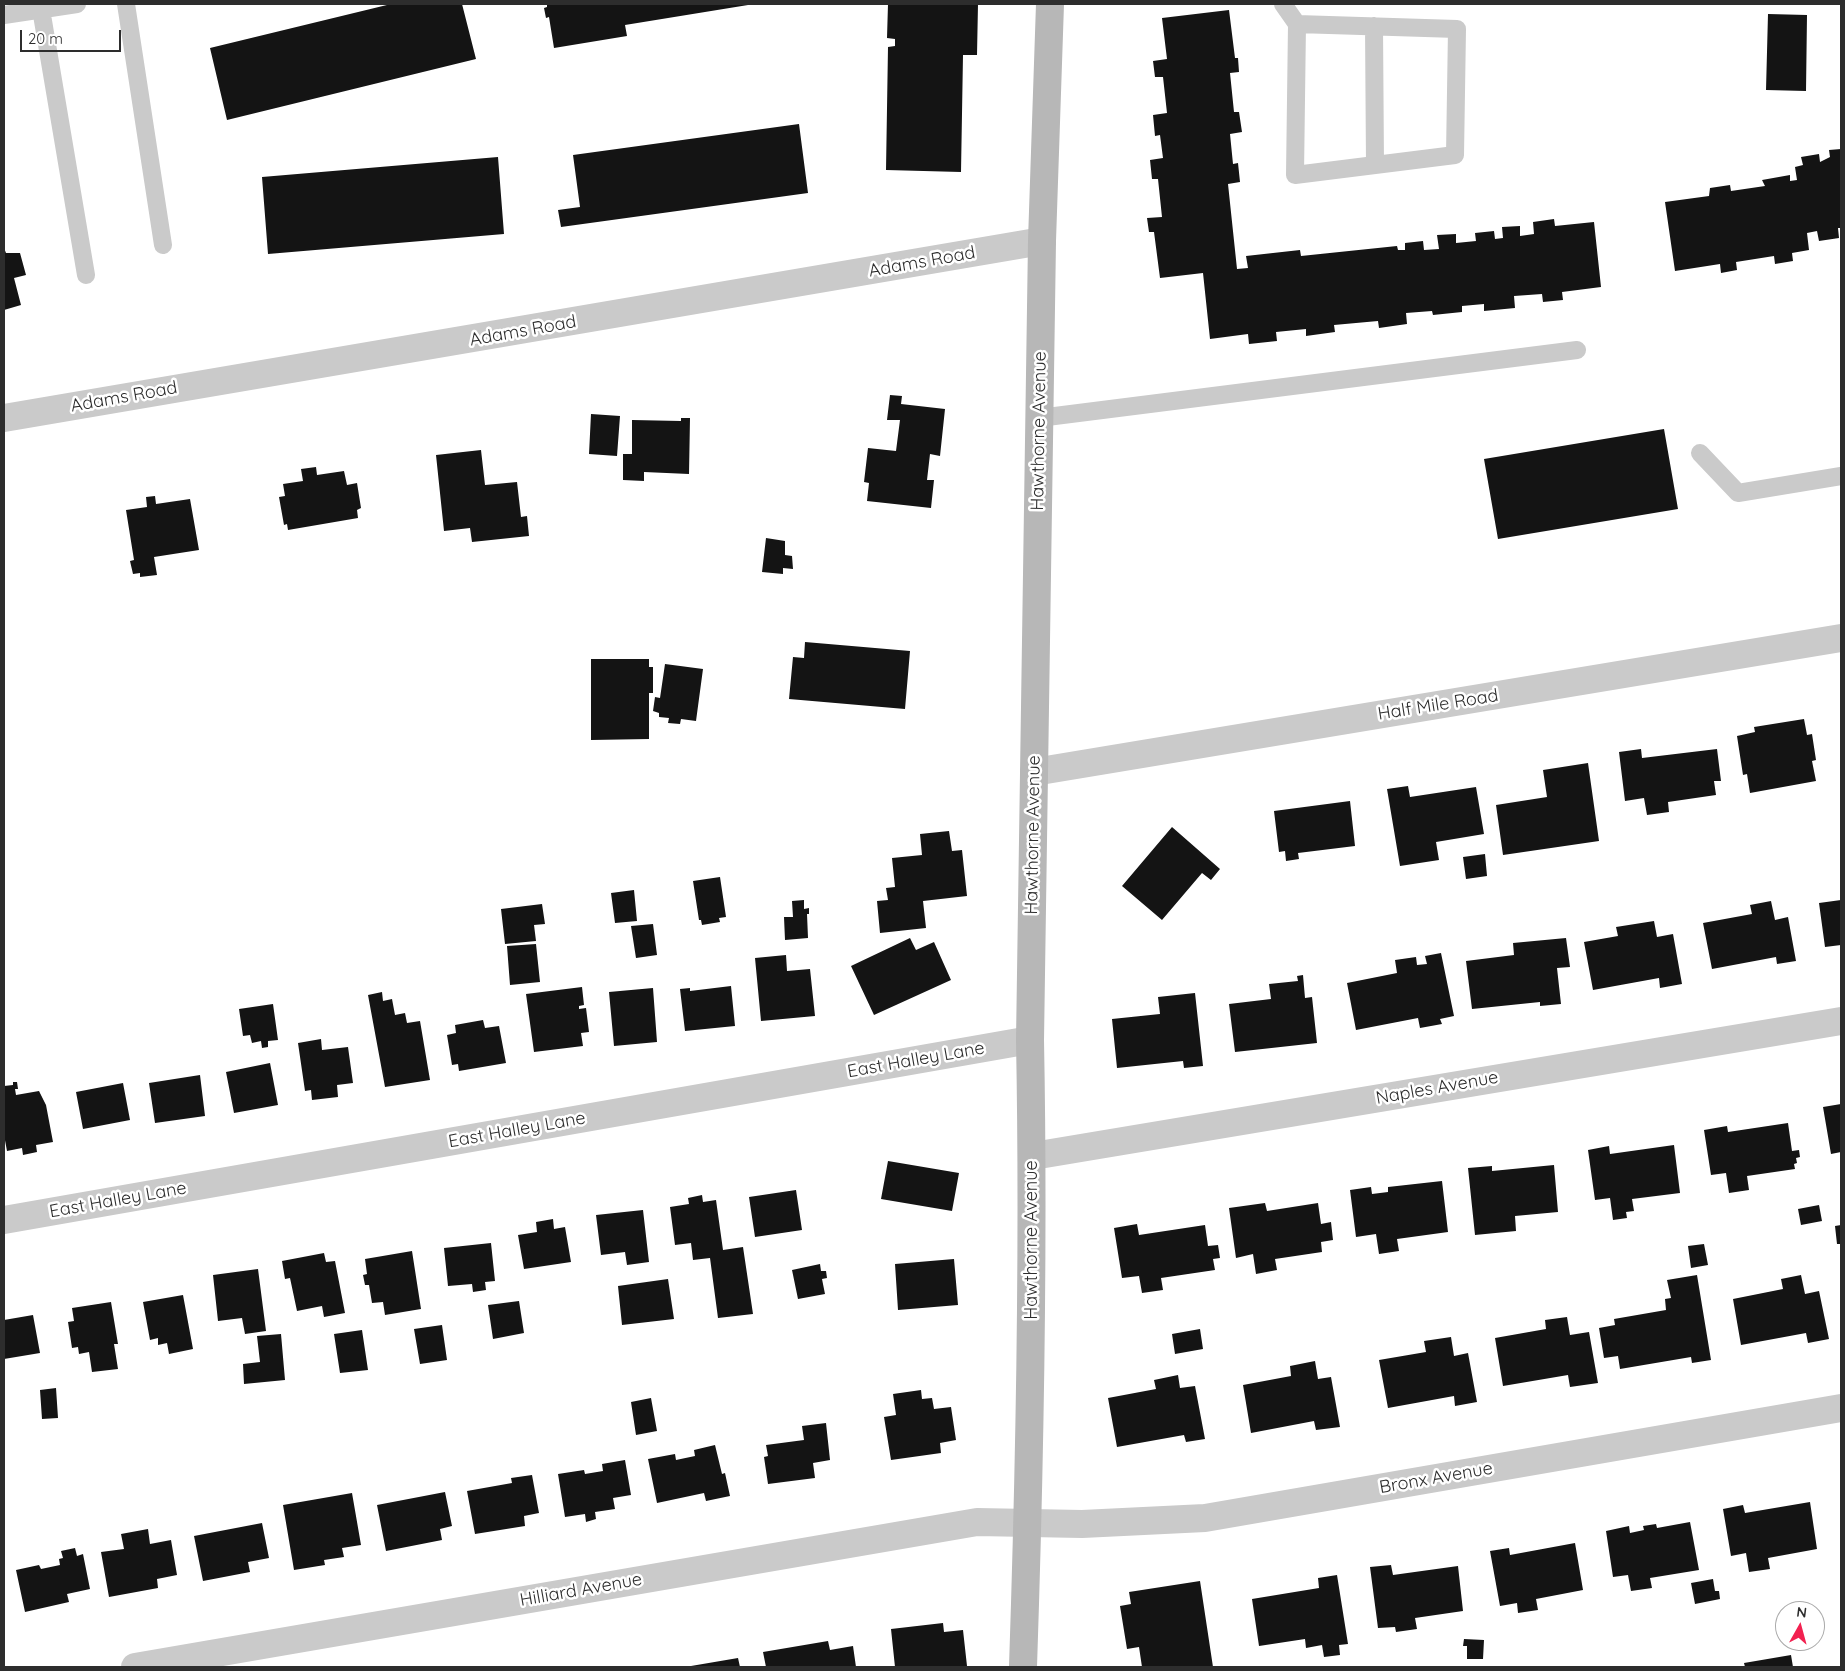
<!DOCTYPE html>
<style>
body{margin:0}
#map{position:relative;width:1845px;height:1671px;overflow:hidden;background:#fff;font-family:Quicksand,sans-serif}
canvas{display:block}
.frame{position:absolute;inset:0;border:5px solid #2d2d2d;pointer-events:none}
.north{position:absolute;left:1775px;top:1601px;width:50px;height:50px;box-sizing:border-box;background:#fff;border:1px solid #ababab;border-radius:50%;rotate:7deg;font-size:14px;font-weight:700;line-height:20px;text-align:center;color:#2d2d2d}
.north::after{content:'';display:block;margin:auto;width:18px;height:22px;background:#f22150;clip-path:polygon(50% 0,100% 100%,50% 72%,0 100%)}
.scale{position:absolute;left:20px;top:30px;width:101px;height:22px;box-sizing:border-box;border:2px solid #2d2d2d;border-top:0;padding-left:6px;font-size:15px;line-height:18px;white-space:nowrap;color:#2d2d2d;-webkit-text-stroke:4px #fff;paint-order:stroke}
</style>
<div id="map">
<canvas width="1845" height="1671"></canvas>
<div class="frame"></div>
<div class="north">N</div>
<div class="scale">20 m</div>
</div>
<script>
const context = document.querySelector('canvas').getContext('2d');
context.lineJoin = 'round';
function fill(path, color) {
  context.fillStyle = color;
  context.fill(path, 'evenodd');
}
function strokePath(path, color, width, dash) {
  context.strokeStyle = color;
  context.lineWidth = width;
  context.lineCap = dash ? 'butt' : 'round';
  context.setLineDash(dash || []);
  context.stroke(path);
}
function label(font, color, halo, rows, align = 'center') {
  context.font = font + ' Quicksand,sans-serif';
  context.lineWidth = 5;
  context.setLineDash([]);
  context.textBaseline = 'middle';
  context.strokeStyle = halo;
  context.fillStyle = color;
  for (const [text, x, y, turn = 0] of rows) {
    context.save();
    context.translate(x, y);
    context.rotate((+turn || 0) * Math.PI / 180);
    context.textAlign = isNaN(turn) ? turn : align;
    if (halo) context.strokeText(text, 0, 0);
    context.fillText(text, 0, 0);
    context.restore();
  }
}
fill(new Path2D(`
 M391 4H462L476 59 227 120 210 48Z
 M547 4H747L748 5 625 25 627 36 554 48 549 17 546 18 544 8 547 7Z
 M888 4H978L977 55H963L961 172 886 170 888 47 895 46V39L887 38Z
 M1229 10 1235 58H1238L1239 72 1230 73 1234 112H1239L1242 132 1230 134 1233 164 1238 163 1240 182 1228 184 1237 269 1248 268 1246 256 1300 250 1301 256 1397 246 1398 250H1405V243L1423 241 1424 250 1439 249 1437 235 1456 234V243L1476 241 1475 233 1494 231 1495 239 1503 238 1502 227 1520 226V236L1534 234 1533 222 1554 219 1555 226 1594 222 1601 287 1562 292 1563 300 1543 302 1542 294 1514 296 1515 308 1484 311V304L1462 306V312L1433 315 1432 311 1406 313 1407 324 1379 328 1378 321 1334 325 1335 332 1306 336V329L1276 332 1277 341 1249 344 1248 334 1210 339 1203 273 1160 278 1154 232H1149L1147 218 1162 217 1158 179H1152L1150 160 1163 158 1160 135 1155 136 1153 115 1167 113 1163 77H1155L1153 61 1167 59 1162 18Z
 M1768 14 1807 15 1806 91 1766 90Z
 M799 124 808 193 561 227 558 210 580 207 573 155Z
 M1841 149V228H1838L1839 238 1819 241 1817 231 1807 233 1809 250 1792 253 1793 261 1775 264 1774 256 1736 262 1737 270 1721 273 1720 264 1675 271 1665 202 1709 196 1710 188 1730 185 1731 191 1765 186 1762 180 1790 175V181L1797 180 1795 167 1803 165 1801 157 1819 154 1820 162 1830 157 1829 150Z
 M498 157 504 234 268 254 262 177Z
 M4 248 6 253H20L26 275 14 278 21 305 4 310Z
 M890 395 902 396 901 404 945 409 940 456 930 454 927 480H934L931 508 867 501 869 483 864 482 868 448 896 451 900 420H887Z
 M591 414 620 416 617 456 589 454Z
 M681 418H690L689 474 644 472V481L623 480V454H632V420L681 421Z
 M1664 429 1678 509 1498 539 1484 459Z
 M481 450 485 485 517 482 521 517 527 516 529 536 472 542 470 528 444 531 436 455Z
 M316 467 317 475 344 471 347 485 357 483 361 508 357 510 358 518 288 530 287 524 284 525 279 497 285 496 283 484 303 481 301 469Z
 M155 496 156 504 190 499 199 550 154 557 157 575 140 577V573L133 574 130 561 134 560 126 510 147 507 146 497Z
 M766 538 785 541V555L792 556 793 569 783 568V574L762 572Z
 M805 642 910 651 905 709 789 699 793 657 804 658Z
 M591 659H649V667H653V693H649V739L591 740Z
 M665 664 703 669 696 721 681 719 680 724 668 723 669 718 659 717V713L653 711 655 697 660 698Z
 M1804 719 1807 735 1812 734 1816 760 1812 761 1816 781 1750 793 1747 774 1743 775 1737 736 1755 732 1754 727Z
 M1641 749 1642 758 1717 749 1721 781H1714L1716 795 1668 802 1669 812 1647 815 1644 798 1625 801 1619 752Z
 M1588 763 1599 841 1503 855 1496 805 1547 797 1543 770Z
 M1408 786 1410 797 1476 787 1484 834 1436 842 1439 860 1400 866 1387 789Z
 M1350 801 1355 846 1298 853 1299 859 1286 861 1285 851 1279 852 1274 811Z
 M1172 827 1220 869 1211 880 1202 873 1162 920 1122 886Z
 M949 831 952 851 962 850 967 896 923 901 926 928 880 933 877 901 888 900 886 888 895 887 892 858 922 855 920 834Z
 M1485 854 1487 876 1466 879 1463 857Z
 M720 877 726 917 719 918 720 922 702 925 701 920H699L693 881Z
 M634 890 637 921 615 923 611 893Z
 M804 900V909L809 908V914H807L808 938 785 940 784 917H793L792 901Z
 M1841 900V945L1825 947 1819 903Z
 M1771 901 1775 920 1788 917 1796 961 1777 964 1776 957 1712 969 1703 923 1752 914 1750 905Z
 M542 904 545 924 534 925 536 941 505 944 501 909Z
 M1654 921 1657 937 1673 934 1682 984 1660 988 1659 978 1593 990 1584 942 1618 936 1616 927Z
 M653 924 657 955 636 958 631 926Z
 M910 938 916 950 934 942 951 980 874 1015 851 966Z
 M1566 938 1570 967 1557 968 1561 1004 1540 1006V1002L1472 1009 1466 961 1514 955 1513 943Z
 M536 944 540 982 510 985 507 946Z
 M1441 953 1454 1016 1440 1019 1442 1024 1420 1028 1418 1018 1356 1030 1347 983 1397 973 1395 960 1416 957 1417 965 1427 964 1425 956Z
 M786 955 787 971 810 969 815 1016 761 1021 755 958Z
 M1303 975 1305 998 1312 997 1317 1043 1235 1052 1229 1004 1271 999 1269 984 1298 981 1297 976Z
 M731 986 735 1026 685 1031 680 989 690 988V991Z
 M582 987 584 1005 579 1006V1009L586 1008 589 1032 581 1033 583 1046 534 1052 526 994Z
 M653 988 657 1042 614 1046 609 992Z
 M382 992 383 1001 392 999 395 1015 405 1013 407 1023 420 1021 430 1080 385 1087 368 995Z
 M1195 993 1203 1066 1184 1068 1183 1061 1117 1068 1112 1019 1160 1014 1158 997Z
 M273 1004 278 1040 268 1041V1047L262 1048 261 1041 252 1043 250 1035 243 1036 239 1009Z
 M483 1020 485 1028 499 1026 506 1063 459 1071 458 1064 452 1065 447 1035 456 1033 455 1025Z
 M321 1039 322 1050 348 1047 353 1083 337 1085 338 1097 312 1100 311 1090 305 1091 298 1043Z
 M270 1063 278 1105 234 1113 226 1072Z
 M200 1075 205 1116 155 1123 149 1083Z
 M13 1082H17L18 1089H15L16 1095 39 1091 46 1105 53 1142 36 1145 37 1152 23 1155 22 1148 7 1151 4 1135V1086L13 1085Z
 M123 1083 130 1120 83 1129 76 1092Z
 M1841 1104V1152L1831 1154 1823 1107Z
 M1788 1123 1792 1151 1799 1150 1800 1157 1796 1158 1797 1163 1794 1164 1795 1169 1747 1176 1749 1190 1729 1193 1726 1173 1711 1175 1704 1130 1727 1126 1728 1132Z
 M1674 1145 1680 1193 1632 1199 1634 1211 1626 1212 1627 1218 1613 1220 1610 1198 1595 1200 1588 1150 1609 1146 1610 1154Z
 M888 1161 959 1173 952 1211 881 1199Z
 M1554 1165 1558 1212 1515 1216 1516 1231 1475 1235 1468 1168 1492 1166V1171Z
 M1442 1181 1448 1232 1397 1239 1399 1251 1379 1254 1376 1234 1356 1237 1350 1190 1371 1187 1372 1194 1388 1192V1187Z
 M796 1190 802 1230 755 1237 749 1197Z
 M702 1195 703 1202 716 1200 723 1250 743 1247 753 1314 718 1318 710 1258 693 1260 691 1243 675 1245 670 1207 689 1204 688 1198Z
 M1265 1203 1267 1211 1318 1203 1321 1224 1331 1222 1333 1240 1321 1242 1322 1252 1275 1259 1277 1270 1256 1274 1253 1254 1236 1258 1229 1208Z
 M1819 1205 1822 1221 1801 1225 1798 1209Z
 M643 1210 649 1262 627 1265 625 1252 601 1255 596 1215Z
 M553 1219 554 1229 565 1227 571 1262 524 1269 518 1235 537 1232 536 1222Z
 M1137 1224 1139 1235 1205 1225 1208 1246 1218 1245 1220 1258 1213 1259 1215 1270 1161 1278 1163 1290 1142 1293 1139 1276 1122 1278 1114 1228Z
 M1841 1225V1244H1837L1835 1226Z
 M491 1243 495 1281 485 1282 486 1290 473 1292 472 1284 448 1286 444 1248Z
 M1704 1244 1708 1265 1691 1268 1688 1246Z
 M412 1251 421 1309 385 1315 383 1302 372 1303 369 1285H365L363 1275 367 1274 365 1259Z
 M324 1253 326 1262 335 1261 345 1313 324 1317 322 1306 297 1311 290 1278 285 1279 282 1261Z
 M954 1259 958 1305 898 1310 895 1264Z
 M820 1264 821 1271H826L827 1278 822 1279 825 1294 798 1299 792 1270Z
 M258 1269 266 1331 245 1334 242 1318 218 1321 213 1275Z
 M1697 1275 1711 1360 1692 1363 1691 1357 1620 1369 1618 1356 1604 1358 1599 1328 1615 1325 1614 1319 1666 1310 1665 1299 1671 1298 1667 1280Z
 M1801 1275 1805 1294 1819 1291 1829 1339 1808 1343 1806 1333 1741 1345 1733 1299 1783 1289 1781 1279Z
 M668 1279 674 1319 622 1325 618 1286Z
 M183 1295 193 1349 169 1354 167 1343 158 1345V1338L150 1340 143 1302Z
 M519 1301 524 1333 493 1339 488 1305Z
 M111 1302 118 1344H114L118 1369 92 1372 89 1352 79 1354 78 1347 72 1348 68 1322 74 1321 72 1308Z
 M33 1315 40 1353 4 1359V1320Z
 M1567 1317 1570 1335 1589 1332 1598 1383 1570 1387 1568 1375 1503 1386 1495 1338 1546 1329 1545 1320Z
 M442 1325 447 1360 420 1364 414 1329Z
 M1200 1329 1203 1349 1175 1354 1172 1334Z
 M362 1330 368 1370 340 1373 334 1334Z
 M281 1334 285 1380 244 1384 243 1364 260 1362 257 1336Z
 M1451 1337 1454 1356 1468 1353 1477 1402 1455 1406 1454 1396 1388 1408 1379 1360 1426 1352 1424 1341Z
 M1315 1361 1318 1379 1331 1377 1340 1427 1316 1430 1314 1421 1251 1433 1243 1385 1291 1376 1290 1366Z
 M1178 1375 1180 1388 1195 1386 1205 1439 1186 1442 1184 1435 1117 1447 1108 1398 1156 1389 1154 1380Z
 M56 1388 58 1418 42 1419 40 1390Z
 M921 1390 922 1399 932 1398 934 1409 951 1407 956 1440 940 1443 941 1453 891 1460 884 1417 896 1415 893 1394Z
 M651 1398 657 1431 636 1435 631 1402Z
 M826 1423 830 1460 813 1463 815 1478 768 1484 764 1457 768 1456 766 1445 804 1440 802 1426Z
 M715 1445 722 1474 725 1473 730 1496 706 1501 704 1493 657 1503 648 1459 675 1454 676 1460 695 1456 694 1450Z
 M625 1460 631 1495 613 1498 615 1509 595 1512 596 1519 586 1522 585 1514 565 1517 558 1474 584 1470 585 1474 603 1471 602 1464Z
 M532 1475 539 1513 524 1516 525 1526 475 1534 467 1491 512 1483 511 1478Z
 M445 1492 452 1526 440 1529 442 1540 386 1551 377 1505Z
 M352 1493 361 1545 342 1548 344 1557 324 1560 325 1565 294 1570 283 1505Z
 M1810 1502 1817 1549 1768 1558 1770 1569 1749 1572 1746 1553 1731 1556 1723 1509 1743 1505 1745 1513Z
 M1690 1522 1699 1570 1650 1578 1652 1588 1631 1591 1628 1575 1613 1577 1606 1531 1629 1526 1630 1533 1644 1530 1643 1526 1656 1524 1657 1528Z
 M262 1523 269 1558 248 1562 250 1572 203 1581 194 1536Z
 M148 1529 150 1544 171 1540 177 1575 157 1579 158 1588 109 1597 101 1552 124 1549 121 1534Z
 M1575 1543 1583 1590 1536 1599 1538 1610 1518 1613 1517 1603 1500 1606 1490 1551 1509 1548 1510 1555Z
 M75 1548 77 1556 83 1554 90 1589 67 1594 69 1602 25 1612 16 1570 39 1565 41 1569 60 1565 59 1559 63 1558 61 1551Z
 M1391 1565 1393 1575 1458 1566 1463 1611 1415 1618 1417 1629 1396 1632 1395 1627 1378 1628 1370 1567Z
 M1337 1575 1348 1644 1339 1645 1340 1655 1324 1657 1322 1645 1306 1648 1305 1639 1259 1646 1252 1599 1319 1588 1318 1578Z
 M1713 1579 1715 1591H1719L1720 1599 1695 1604 1691 1583Z
 M1200 1581 1213 1667H1142L1139 1647 1127 1649 1120 1606 1131 1604 1129 1592Z
 M943 1623 944 1632 963 1630 967 1666 895 1667 891 1629Z
 M1464 1639 1484 1640 1483 1659H1467V1646H1463Z
 M828 1641 830 1650 853 1646 856 1667H766L763 1652Z
 M1791 1655 1793 1667H1745L1744 1663Z
 M738 1658 740 1667H691V1666Z`), '#141414');
strokePath(new Path2D(`
 M126 4 163 245
 M1283 4 1297 24 1295 175 1455 155 1457 29 1297 24
 M41 9 86 275
 M4 15 77 4
 M1374 26 1375 165
 M1039 418 1577 350
 M1700 453 1738 493 1841 476`), '#cacaca', 18);
strokePath(new Path2D(`
 M4 418 1042 241
 M1034 772 1841 638
 M1033 1156 1841 1021
 M4 1220 1030 1040
 M135 1667 977 1522 1082 1524 1205 1518 1841 1408`), '#cacaca', 28);
strokePath(new Path2D(`
 M1023 1667C1030 1458 1034 1249 1030 1040L1042 241 1050 4`), '#b7b7b7', 28);
label('18px', '#2d2d2d', '#fff', [
 ["Adams Road",922,262,-10],
 ["Adams Road",523,331,-10],
 ["Adams Road",124,397,-10],
 ["Hawthorne Avenue",1039,431,-89],
 ["Half Mile Road",1438,705,-9],
 ["Hawthorne Avenue",1033,835,-89],
 ["East Halley Lane",916,1060,-10],
 ["Naples Avenue",1437,1088,-10],
 ["East Halley Lane",517,1130,-10],
 ["East Halley Lane",118,1200,-10],
 ["Hawthorne Avenue",1032,1240,-90],
 ["Bronx Avenue",1436,1478,-10],
 ["Hilliard Avenue",581,1590,-10]
]);
</script>
